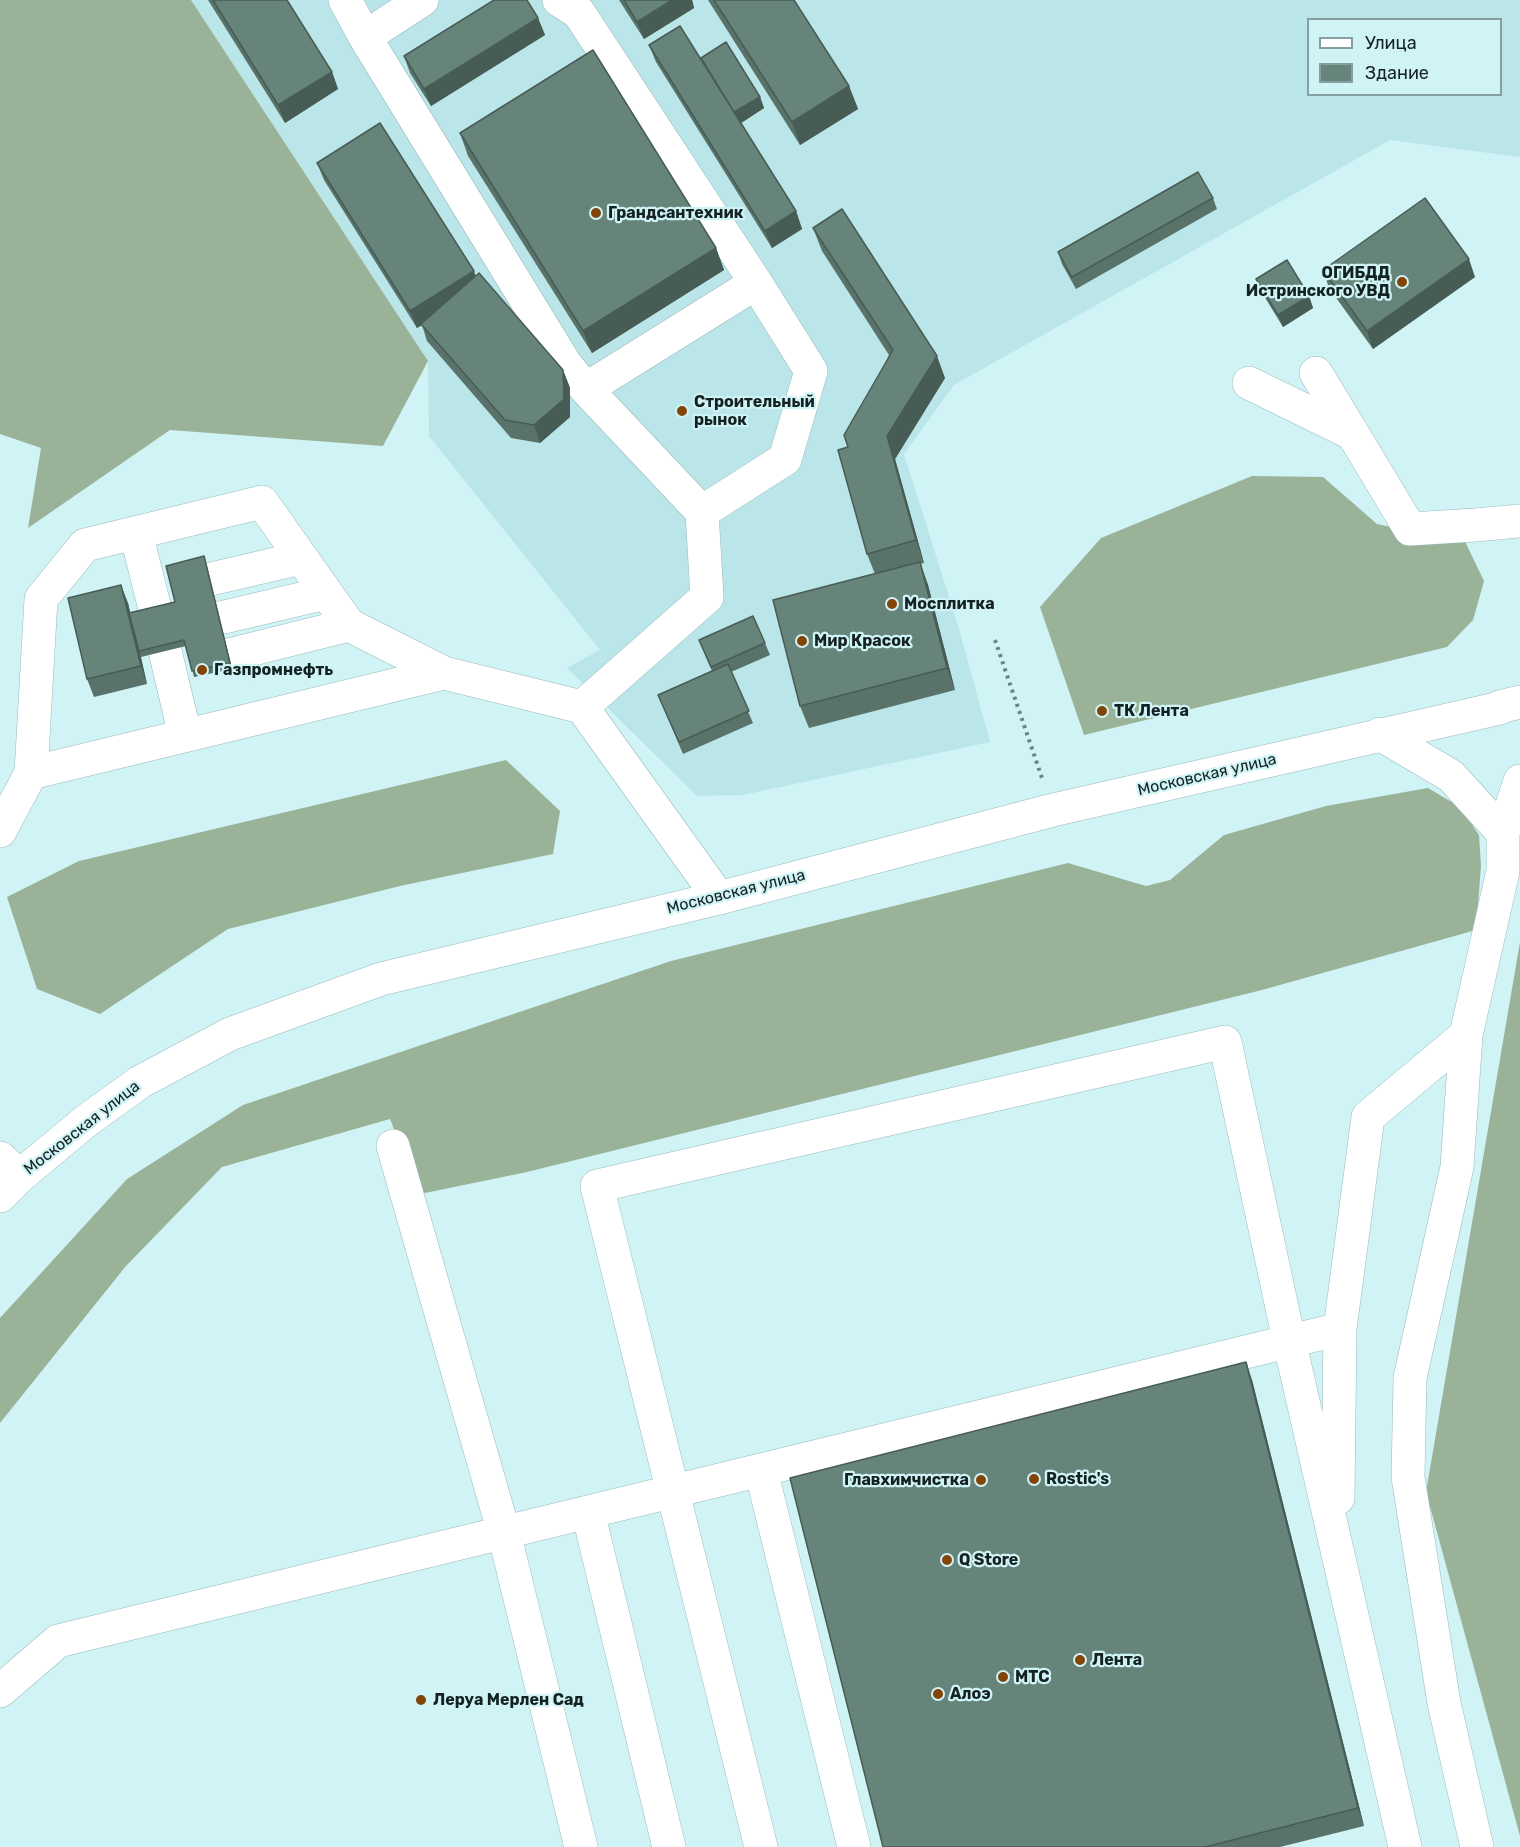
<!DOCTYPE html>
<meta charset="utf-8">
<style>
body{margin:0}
#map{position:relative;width:1520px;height:1847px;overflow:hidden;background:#d0f3f6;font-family:Rubik,sans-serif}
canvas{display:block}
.legend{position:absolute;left:1307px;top:18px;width:195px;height:78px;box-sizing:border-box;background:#d0f3f6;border:2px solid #859fa2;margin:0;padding:8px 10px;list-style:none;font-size:18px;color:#152223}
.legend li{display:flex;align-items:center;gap:12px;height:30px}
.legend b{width:30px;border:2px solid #859fa2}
</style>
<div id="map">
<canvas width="1520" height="1847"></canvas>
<ul class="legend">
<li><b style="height:8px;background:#fff"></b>Улица</li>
<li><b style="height:16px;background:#67847b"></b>Здание</li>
</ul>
</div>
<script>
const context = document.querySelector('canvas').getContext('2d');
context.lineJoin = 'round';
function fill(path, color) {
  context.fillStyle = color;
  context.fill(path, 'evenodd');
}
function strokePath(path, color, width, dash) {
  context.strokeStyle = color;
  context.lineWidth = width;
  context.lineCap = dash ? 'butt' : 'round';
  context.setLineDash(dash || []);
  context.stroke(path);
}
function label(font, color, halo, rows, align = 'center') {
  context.font = font + ' Rubik,sans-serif';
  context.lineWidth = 4.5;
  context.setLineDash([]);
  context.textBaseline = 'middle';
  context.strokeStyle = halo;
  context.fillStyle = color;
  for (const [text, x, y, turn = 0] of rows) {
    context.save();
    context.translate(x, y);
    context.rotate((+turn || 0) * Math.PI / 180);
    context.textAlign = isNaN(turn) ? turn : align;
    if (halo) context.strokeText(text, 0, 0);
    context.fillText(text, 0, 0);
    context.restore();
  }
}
fill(new Path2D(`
 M191 0H1520V157L1390 140 954 385 904 454 959 629 990 742 743 795 697 796 567 668 600 650 429 436 428 361ZM1308 20H1500V94H1308Z`), '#bae5e9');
fill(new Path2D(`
 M0 0H191L428 361 383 446 170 430 28 528 41 448 0 434Z
 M1252 476 1323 477 1377 524 1391 527 1459 529 1484 581 1473 620 1447 647 1084 735 1040 607 1101 538Z
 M506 760 560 811 553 854 400 886 228 929 100 1014 37 989 7 897 79 861Z
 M1428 788 1460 807 1479 835 1481 866 1476 930 1262 990 527 1172 420 1194 390 1119 222 1167 126 1266 0 1423V1318L127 1179 243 1105 671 961 1068 863 1146 886 1170 880 1224 835 1326 806Z
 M1520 942V1836L1426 1492Z`), '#9ab398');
const minor = new Path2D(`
 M345 0 365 37
 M422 0 365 37 566 365 586 389 702 512
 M559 0 579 13 756 283 811 371 785 459 702 512 707 597 582 707
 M1316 373 1353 434
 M1249 383 1353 434 1410 529 1475 525 1520 521
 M586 389 756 283
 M136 533 156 613
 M211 579 301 558
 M220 618 326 593
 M165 651 185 735
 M229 655 349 625
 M1380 734 1451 776 1503 833
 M31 773 41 599 85 545 262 502 349 625 444 673
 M0 831 31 773 444 673 582 707 719 898
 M393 1146 504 1533 581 1847
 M0 1158 20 1176
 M761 1470 854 1847
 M1338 1498 1340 1329 1368 1117 1466 1035
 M588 1512 669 1847
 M0 1691 58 1641 1340 1329
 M761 1847 597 1186 1225 1042 1289 1340 1405 1847
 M1477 1847 1444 1703 1408 1477 1410 1378 1457 1167 1466 1035 1503 871V833L1520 781`);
const major = new Path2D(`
 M0 1196 20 1176 86 1121 140 1082 230 1034 381 979 719 898 1053 810 1500 708 1499 707 1520 702`);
strokePath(minor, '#98babc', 34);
strokePath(major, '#98babc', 34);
strokePath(new Path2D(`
 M995 640 1042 778`), '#6c8385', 4, [3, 4.5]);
strokePath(minor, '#fff', 33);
strokePath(major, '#fff', 33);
fill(new Path2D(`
 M208 0H287L332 72 338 89 285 123Z
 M619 0H692L694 8 644 39Z
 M708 0H794L849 86 858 109 800 145Z
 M538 18 545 35 431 106 410 73 404 56Z
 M649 45 701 58 760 97 764 108 741 123 796 211 802 229 772 248 656 62Z
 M460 133 716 248 724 270 592 353 468 156Z
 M317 163 476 276 563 370 570 388V417L540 443 511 438 427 341 422 325 417 328 324 180Z
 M1213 198 1217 209 1076 289 1062 264 1058 252Z
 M813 228 945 378 895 459 924 563 920 564 928 585 955 690 809 728 800 706 875 574 867 554 848 447 889 355 822 251Z
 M1323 270 1475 277 1373 349 1329 288Z
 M1256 279 1309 296 1313 308 1283 327 1261 291Z
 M204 556 232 669 194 677 186 646 141 657 147 684 94 697 87 679 128 603 130 613 175 602Z
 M699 640 765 643 770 655 731 672 753 723 683 754 658 695 712 671Z
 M1252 1380 1364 1826 1280 1847H883Z`), '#59726a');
fill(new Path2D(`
 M672 0H692L694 8 644 39 637 22Z
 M538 18 545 35 431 106 424 89Z
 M332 72 338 89 285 123 278 105Z
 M849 86 858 109 800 145 792 122Z
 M760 97 764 108 738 125 733 113Z
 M796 211 802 229 772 248 765 231Z
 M716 248 724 270 592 353 583 331Z
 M1469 259 1475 277 1373 349 1367 331Z
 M474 271 480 289 417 328 410 311Z
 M1309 296 1313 308 1283 327 1278 315Z
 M937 356 945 378 895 459 924 563 916 540 887 436Z
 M563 370 570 388V417L540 443 534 425Z
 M204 556 206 562 232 669 230 663Z
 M920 562 928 585 955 690 947 668Z
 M121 585 128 603 147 684 141 666Z
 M1246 1362 1252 1380 1364 1826 1358 1808Z`), '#485c56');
const building = new Path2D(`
 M213 0H287L332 72 278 105Z
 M494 0H527L538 18 424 89 404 56Z
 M624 0H672L637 22Z
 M714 0H794L849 86 792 122Z
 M680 26 796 211 765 231 649 45Z
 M726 42 760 97 734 112 701 58Z
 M593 50 716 248 583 331 460 133Z
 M380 123 474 271 410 311 317 163Z
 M1198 172 1213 198 1072 277 1058 252Z
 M1425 198 1469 259 1367 331 1323 270Z
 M842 209 937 356 887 436 916 540 867 554 838 450 848 447 844 435 893 350 813 228Z
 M1287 260 1309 296 1278 315 1256 279Z
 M479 273 563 370 564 399 534 425 505 420 421 324Z
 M204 556 230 663 192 671 184 640 139 651 129 613 175 602 166 566Z
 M920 562 947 668 800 706 773 600Z
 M121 585 141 666 87 679 68 598Z
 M753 616 765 643 711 667 699 640Z
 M728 664 749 711 679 742 658 695Z
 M1246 1362 1358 1808 1205 1847H883L790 1478Z`);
fill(building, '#67847b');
strokePath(building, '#485c56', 1.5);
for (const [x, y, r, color] of [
 [596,213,6,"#834408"],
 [1402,282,6,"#834408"],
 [682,411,6,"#834408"],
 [892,604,6,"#834408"],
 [802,641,6,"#834408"],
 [202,670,6,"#834408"],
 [1102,711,6,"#834408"],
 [1034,1479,6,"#834408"],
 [981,1480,6,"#834408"],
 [947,1560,6,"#834408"],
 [1080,1660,6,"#834408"],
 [1003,1677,6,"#834408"],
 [938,1694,6,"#834408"],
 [421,1700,6,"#834408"]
]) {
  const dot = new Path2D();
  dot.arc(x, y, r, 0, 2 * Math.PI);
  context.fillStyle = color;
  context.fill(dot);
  strokePath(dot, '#d0f3f6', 2);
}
label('bold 16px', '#152223', '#d0f3f6', [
 ["Грандсантехник",608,213],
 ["ОГИБДД",1390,273,"right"],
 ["Истринского УВД",1390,291,"right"],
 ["Строительный",694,402],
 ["рынок",694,420],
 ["Мосплитка",904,604],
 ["Мир Красок",814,641],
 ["Газпромнефть",214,670],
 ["ТК Лента",1114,711],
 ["Rostic's",1046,1479],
 ["Главхимчистка",969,1480,"right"],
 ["Q Store",959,1560],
 ["Лента",1092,1660],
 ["МТС",1015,1677],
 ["Алоэ",950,1694],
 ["Леруа Мерлен Сад",433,1700]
], 'left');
label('16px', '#152223', '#d0f3f6', [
 ["Московская улица",1207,775,-13],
 ["Московская улица",736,892,-14],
 ["Московская улица",82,1128,-38]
]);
</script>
